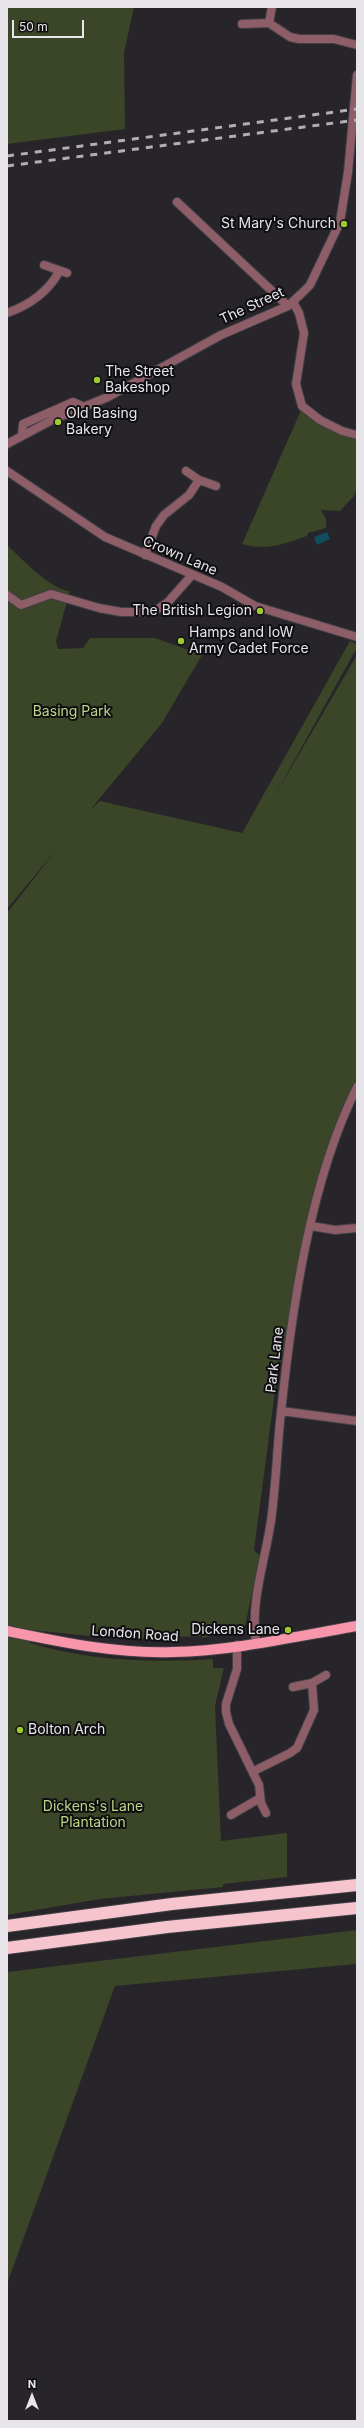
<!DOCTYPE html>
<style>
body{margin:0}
#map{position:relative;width:364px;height:2428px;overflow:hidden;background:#27242a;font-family:Inter,sans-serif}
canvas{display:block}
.frame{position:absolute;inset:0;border:8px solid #e7e5e9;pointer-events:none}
.north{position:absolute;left:12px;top:2376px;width:40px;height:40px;-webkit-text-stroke:3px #0f0e11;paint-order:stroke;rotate:0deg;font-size:11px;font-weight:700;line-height:16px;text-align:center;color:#e7e5e9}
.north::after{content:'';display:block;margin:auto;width:14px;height:18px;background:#e7e5e9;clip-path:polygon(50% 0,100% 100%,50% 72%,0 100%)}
.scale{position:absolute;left:12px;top:20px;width:72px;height:18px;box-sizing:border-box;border:2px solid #e7e5e9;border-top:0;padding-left:5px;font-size:12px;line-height:14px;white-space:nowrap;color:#e7e5e9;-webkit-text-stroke:3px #0f0e11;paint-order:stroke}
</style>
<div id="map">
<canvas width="364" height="2428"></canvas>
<div class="frame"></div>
<div class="north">N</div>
<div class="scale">50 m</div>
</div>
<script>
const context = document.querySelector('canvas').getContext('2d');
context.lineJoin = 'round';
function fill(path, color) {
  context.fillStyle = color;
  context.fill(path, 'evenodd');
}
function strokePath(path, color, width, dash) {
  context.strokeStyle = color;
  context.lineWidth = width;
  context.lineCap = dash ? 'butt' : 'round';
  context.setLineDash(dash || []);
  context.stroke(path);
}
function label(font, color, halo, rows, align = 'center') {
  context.font = font + ' Inter,sans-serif';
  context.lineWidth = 4;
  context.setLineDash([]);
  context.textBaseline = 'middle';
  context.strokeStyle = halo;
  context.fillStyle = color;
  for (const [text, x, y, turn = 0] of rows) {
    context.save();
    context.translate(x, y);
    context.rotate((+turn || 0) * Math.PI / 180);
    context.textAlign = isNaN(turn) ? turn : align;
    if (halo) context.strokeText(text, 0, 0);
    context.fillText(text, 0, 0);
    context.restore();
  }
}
fill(new Path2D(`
 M7 7H134L124 53 125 129 7 144Z
 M302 408 357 436V487L354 496 340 511 321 510 326 519V528L308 533 307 536C285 544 265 551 242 544Z
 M7 545C20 557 52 591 70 591L56 641 58 649 83 648 90 638H155L202 655 162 723 90 810 100 801 242 833 350 641 357 644V652L355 651 274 797 357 655V1080L341 1110 314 1193 275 1391 254 1550 260 1556 245 1626 230 1632 202 1638 201 1636 120 1639 31 1630 30 1643C89 1661 151 1663 213 1659V1668H224L215 1706 221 1841 287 1833V1877L223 1884V1887L100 1899 7 1915V913L57 849 7 909Z
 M357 1930V1964L115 1986 7 2284V1972Z`), '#3b4528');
fill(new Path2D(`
 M327 532 330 539 317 545 314 537Z`), '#104e5d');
const street = new Path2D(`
 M269 23 272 7
 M242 24 269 23 290 37 299 39H334L357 45
 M177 202 288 306
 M44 265 67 273
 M293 302 299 313 304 333 296 384 302 406 320 420 342 431 357 435
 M7 313C30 305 47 293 59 272
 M22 435 23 424 73 402 84 407
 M7 444 54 419 108 397 221 335 288 306 301 294 310 285 340 222 348 172 357 75
 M7 471 105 537 222 587 255 606 357 637
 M186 471 199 480 216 486
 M145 555 156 526 164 515 189 495 199 480
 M7 595 21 605 51 594 99 608 121 612H146L158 609 168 602 192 575
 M311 1226 335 1230 357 1228
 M281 1411 357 1421
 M256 1643C250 1602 265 1561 271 1521 276 1485 277 1448 281 1412 292 1308 310 1181 357 1087
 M237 1645V1669L226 1704V1712L229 1724 259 1785 261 1803 266 1813
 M293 1687 312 1683 326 1675
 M254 1771 290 1753 297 1748 314 1710 312 1683
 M231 1815 260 1798`);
const primary = new Path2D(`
 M7 1631C61 1642 117 1654 173 1652 233 1651 298 1636 357 1626`);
const highway = new Path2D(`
 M7 1926 172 1904 357 1885
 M7 1948 167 1927 357 1908`);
strokePath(street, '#423f45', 10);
strokePath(primary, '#423f45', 12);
strokePath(highway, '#423f45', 14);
strokePath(street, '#8e5e68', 8);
strokePath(primary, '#f795aa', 10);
strokePath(highway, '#f5c4cd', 12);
strokePath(new Path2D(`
 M7 156 357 109
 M7 166 357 120`), '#b1afb3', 3, [7, 7]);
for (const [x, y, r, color] of [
 [344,224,4,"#9dca30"],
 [97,380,4,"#9dca30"],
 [58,422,4,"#9dca30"],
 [260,611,4,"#9dca30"],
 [181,641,4,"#9dca30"],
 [288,1630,4,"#9dca30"],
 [20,1730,4,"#9dca30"]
]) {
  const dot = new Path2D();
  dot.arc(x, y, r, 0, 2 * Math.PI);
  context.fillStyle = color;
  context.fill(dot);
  strokePath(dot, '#0f0e11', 1.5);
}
label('14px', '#e7e5e9', '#0f0e11', [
 ["St Mary's Church",336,224,"right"],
 ["The Street",105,372],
 ["Bakeshop",105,388],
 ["Old Basing",66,414],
 ["Bakery",66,430],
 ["The British Legion",252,611,"right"],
 ["Hamps and IoW",189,633],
 ["Army Cadet Force",189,649],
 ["Dickens Lane",280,1630,"right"],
 ["Bolton Arch",28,1730]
], 'left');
label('14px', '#e7e5e9', '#0f0e11', [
 ["The Street",252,306,-25],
 ["Crown Lane",180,556,23],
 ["Park Lane",275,1360,-83],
 ["London Road",135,1634,4]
]);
label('14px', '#bbd785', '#0f0e11', [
 ["Basing Park",72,712],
 ["Dickens's Lane",93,1807],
 ["Plantation",93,1823]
]);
</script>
